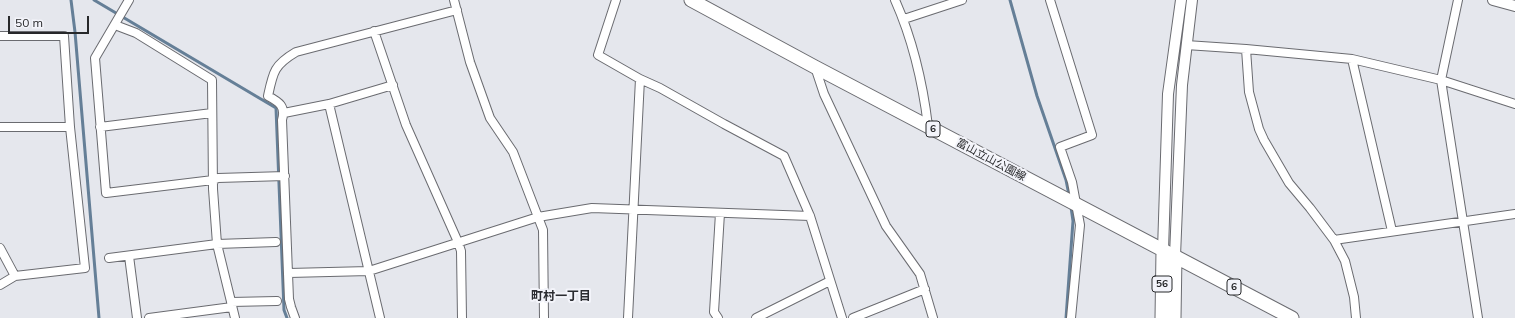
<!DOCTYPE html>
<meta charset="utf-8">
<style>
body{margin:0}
#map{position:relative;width:1515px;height:318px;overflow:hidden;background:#e5e7ed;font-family:Mulish,sans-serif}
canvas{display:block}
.scale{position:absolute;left:8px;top:16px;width:81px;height:18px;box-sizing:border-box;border:2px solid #27282a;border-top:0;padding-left:5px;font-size:12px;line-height:14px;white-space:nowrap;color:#27282a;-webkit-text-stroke:3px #f3f4fa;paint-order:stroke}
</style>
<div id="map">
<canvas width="1515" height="318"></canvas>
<div class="scale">50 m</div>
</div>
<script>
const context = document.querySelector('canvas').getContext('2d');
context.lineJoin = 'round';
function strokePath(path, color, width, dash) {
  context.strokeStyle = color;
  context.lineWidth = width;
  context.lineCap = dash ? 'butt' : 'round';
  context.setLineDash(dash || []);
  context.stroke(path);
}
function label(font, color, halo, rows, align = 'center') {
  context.font = font + ' Mulish,"Noto Sans JP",sans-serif';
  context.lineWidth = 4;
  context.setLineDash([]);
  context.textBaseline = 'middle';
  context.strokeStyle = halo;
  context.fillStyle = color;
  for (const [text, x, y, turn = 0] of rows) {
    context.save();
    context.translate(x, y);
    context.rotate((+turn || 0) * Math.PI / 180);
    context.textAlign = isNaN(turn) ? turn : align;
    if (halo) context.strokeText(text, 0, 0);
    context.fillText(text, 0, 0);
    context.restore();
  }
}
strokePath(new Path2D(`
 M71 0 75 32 99 318
 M94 0 276 108 284 310 287 318
 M1010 0 1037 96 1066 180 1069 195
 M1066 318 1073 221 1071 207`), '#657f97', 3);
const minor = new Path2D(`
 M129 0 95 58 106 193 213 180 218 178 285 176
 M454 0 470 62 490 118 513 152 543 230 544 318
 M616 0 598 55 640 79 660 88 724 124 784 156 810 216 842 318
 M895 0C912 38 923 85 928 126
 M1050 0 1092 135 1060 147 1072 182 1080 225 1071 318
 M1458 0 1441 80 1478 318
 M904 19 962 0
 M115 25 136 33 212 80 213 189 217 244 235 318
 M374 31 406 125 458 242 461 251 462 318
 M0 36H64L70 127 85 268 15 276 0 248
 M1186 45 1246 49 1352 59 1441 80 1515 104
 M1246 49 1249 92 1259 129 1264 140 1289 183 1310 208 1334 240 1345 261 1354 297 1356 318
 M1352 59 1392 231
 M815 67 824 94 886 226 920 274 933 318
 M329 104 380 318
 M284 113 329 104 393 85
 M0 127H70
 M100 127 212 113
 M1334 240 1515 214
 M129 256 137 318
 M109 258 217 244 276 242
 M289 273 369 271 538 217 592 208 810 216
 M0 285 15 276
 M231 302 277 301
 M149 318 232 307
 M295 318 291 307 289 299 282 120C286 106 279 102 268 96 273 72 274 65 296 52L457 10
 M628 318 640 79
 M718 318 714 312 720 213
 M756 318 830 281
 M853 318 925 289`);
const tertiary = new Path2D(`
 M1493 0 1515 6
 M1163 250 1168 94 1181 0
 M1175 256 1182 85 1192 0`);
const primary = new Path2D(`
 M691 0 815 67 1292 318
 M1162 318 1163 250
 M1174 318 1175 256`);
strokePath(minor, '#6a6b70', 10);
strokePath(tertiary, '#6a6b70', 12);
strokePath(primary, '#6a6b70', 15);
strokePath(minor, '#fff', 8);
strokePath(tertiary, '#fff', 10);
strokePath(primary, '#fff', 13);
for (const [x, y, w] of [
 [933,129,14],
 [1162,284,20],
 [1234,287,14]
]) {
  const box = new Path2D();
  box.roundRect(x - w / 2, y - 8, w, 16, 3);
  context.fillStyle = '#f3f4fa';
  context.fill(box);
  strokePath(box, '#27282a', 1);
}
label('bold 10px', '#27282a', null, [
 ["6",933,129],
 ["56",1162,284],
 ["6",1234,287]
]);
label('11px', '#27282a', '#f3f4fa', [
 ["富山立山公園線",991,160,28]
]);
label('bold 12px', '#2b2c31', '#f3f4fa', [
 ["町村一丁目",561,296]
]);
</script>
